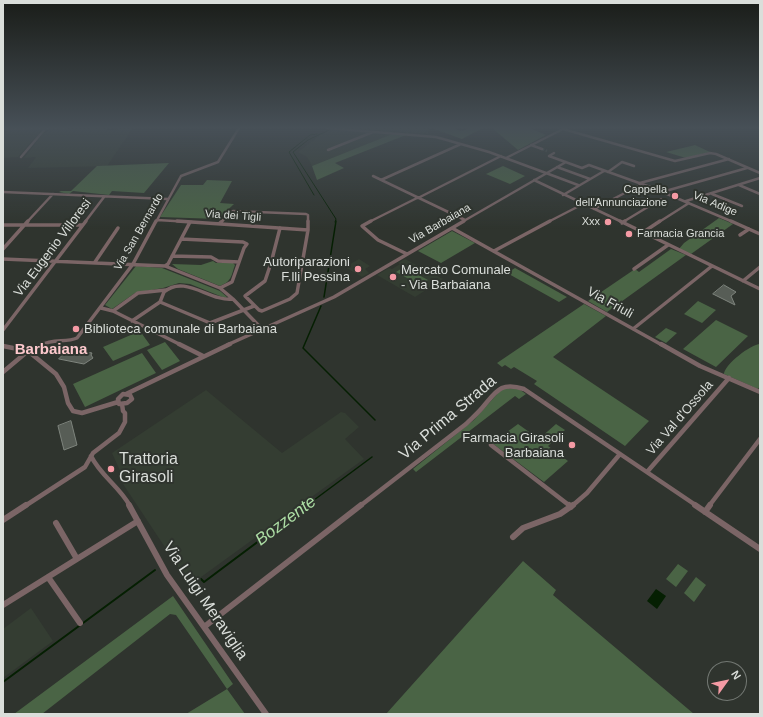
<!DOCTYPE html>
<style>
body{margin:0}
#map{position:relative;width:763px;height:717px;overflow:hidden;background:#2f342e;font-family:Helvetica,sans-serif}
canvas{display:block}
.frame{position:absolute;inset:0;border:4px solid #dadeda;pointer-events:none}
.north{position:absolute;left:707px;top:661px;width:40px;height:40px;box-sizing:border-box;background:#2f342e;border:1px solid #737873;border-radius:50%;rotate:57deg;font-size:11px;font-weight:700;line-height:16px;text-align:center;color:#dadeda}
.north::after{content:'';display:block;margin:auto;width:14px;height:18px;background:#f49aa4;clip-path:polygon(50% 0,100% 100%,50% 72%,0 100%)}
</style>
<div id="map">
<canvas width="763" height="717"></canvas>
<div class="frame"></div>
<div class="north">N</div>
</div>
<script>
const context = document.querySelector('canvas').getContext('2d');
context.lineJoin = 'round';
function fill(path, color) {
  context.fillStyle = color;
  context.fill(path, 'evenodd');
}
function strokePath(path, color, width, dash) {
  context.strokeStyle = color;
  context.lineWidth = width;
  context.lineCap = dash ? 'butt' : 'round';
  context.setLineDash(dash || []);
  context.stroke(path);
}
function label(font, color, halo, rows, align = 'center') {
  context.font = font + ' Helvetica,sans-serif';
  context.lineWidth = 4;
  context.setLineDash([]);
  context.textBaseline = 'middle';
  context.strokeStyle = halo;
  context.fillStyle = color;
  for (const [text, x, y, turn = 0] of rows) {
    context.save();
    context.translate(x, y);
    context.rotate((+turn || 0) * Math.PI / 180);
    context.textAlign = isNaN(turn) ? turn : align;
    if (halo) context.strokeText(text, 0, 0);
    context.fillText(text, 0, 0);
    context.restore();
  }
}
fill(new Path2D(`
 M88 128H108L107 130 133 128 107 166 28 168 36 157 24 158 42 135 48 130Z
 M342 128H428L429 130 428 134Z
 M332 129 393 134 312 166 307 157 298 152 320 135Z
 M9 130H42L18 157 3 158V135Z
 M359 259 370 266 365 269 369 273 362 277 345 267Z
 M405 259 443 279 415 297 377 275 389 268 392 269 400 264 398 263Z
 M206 390 282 453 341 412 345 413 359 427 345 439 364 459 190 585 123 484 125 482 112 453Z
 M31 608 53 641 3 678V629Z`), '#343d32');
fill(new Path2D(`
 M431 128H453L462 131 469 128H483L462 139Z
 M492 128H530L546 135 518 150Z
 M392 134 406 135 335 163 344 168 317 180 312 166Z
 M169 163 144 193 112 191 109 195 73 191 69 194 59 192 61 191H71L97 166Z
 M503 166 525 176 510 184 486 174Z
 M207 180 232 181 220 203 234 204 218 219 160 217 181 185H203Z
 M719 218 733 224 691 254 679 249 684 243Z
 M452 231 475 243 441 263 418 251Z
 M671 249 686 255 607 312 588 301 635 269 639 272Z
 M213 261 216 263H233L235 265C231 276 232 281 220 286L178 269 172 264 201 265Z
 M136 266 162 268 220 291 227 297 225 298 190 284 179 283 163 288 135 293 112 309 105 305Z
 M404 267 428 280 420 285 396 272Z
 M515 268 567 297 559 302 507 273Z
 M698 301 716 310 702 323 684 314Z
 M584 304 606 316 553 357 649 421 625 446 534 384 537 381 514 367 511 369 505 365 502 367 497 363Z
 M716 320 748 336 716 367 683 349Z
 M666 328 677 333 666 343 655 337Z
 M140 331 150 345 113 361 103 347Z
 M165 342 180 361 162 370 147 350Z
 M760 344V386L758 389 724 374C724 365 751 344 760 344Z
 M142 353 156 373 85 407 73 384Z
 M506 388 519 389 526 394 519 399 515 396 416 472 413 469 474 420 499 392Z
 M518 424 539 439 556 424 565 430 548 446 568 461 544 482 492 443Z
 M523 561 556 590 553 595 694 714H386Z
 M678 564 688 571 676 587 666 579Z
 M696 577 706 585 694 602 684 593Z
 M173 596 233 684 227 689 245 714H186L227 689 176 615 170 614 42 714H14Z`), '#4a6445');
fill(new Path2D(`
 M695 145 710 152 686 158 666 152Z`), '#4a6745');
fill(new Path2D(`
 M656 589 666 596 657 609 647 601Z`), '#051f02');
strokePath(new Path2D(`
 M329 130 308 140 293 152 336 219 335 222
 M314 195 289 152 310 135 317 134`), '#051f02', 1);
strokePath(new Path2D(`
 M324 297 336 221
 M321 306 303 348 375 420
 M306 506 372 457`), '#051f02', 1.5);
strokePath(new Path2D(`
 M201 579 204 582 307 505
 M3 682 155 570`), '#051f02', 2);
const building = new Path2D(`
 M724 285 736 292 731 296 735 305 713 294Z
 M69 349 92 353 91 355 93 358 84 364 59 359Z
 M71 421 77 445 64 450 58 426Z`);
fill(building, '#575d56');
strokePath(building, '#7e847d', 1);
strokePath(new Path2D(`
 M542 149 547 151`), '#494e48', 2.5, [2.5, 1.5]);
strokePath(new Path2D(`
 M327 128 436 137 489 152 546 173
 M3 129 67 128
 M531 145 542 149
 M328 150 373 132
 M554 153 549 156 582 168 589 165 653 188 733 222
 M21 157 45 129
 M506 158 563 129 675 161 710 153 716 154 760 173
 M557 167 590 179
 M608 172 622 162 634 166
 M546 173 578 185
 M373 176 465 220
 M381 180 461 144
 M534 180 622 222
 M640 183 729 159
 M739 185 760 194
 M3 192 168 199
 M662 192 747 168
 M712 194 742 206
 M563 195 604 171
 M418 198 501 156
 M686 201 760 178
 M594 209 642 184
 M157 220 192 222
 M27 222 53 194
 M85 222 104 197
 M156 222 181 176 218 162 239 128
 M221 222 233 211 306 214 308 215V222
 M369 222 417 198
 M462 222 566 162
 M548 222 583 204
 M623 222 661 199
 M659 222 689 203`), '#7b6566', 2.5);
strokePath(new Path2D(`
 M177 221 308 230
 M371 221 362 226 378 240 407 254
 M620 221 760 289
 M731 221 760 234
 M622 223 625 221
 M219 224 222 221
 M3 225H82
 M280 228 271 263 265 281 245 296 259 310 262 311 290 299 297 293 308 230V221
 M452 228 662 345
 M642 233 660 221
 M740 235 749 229
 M181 239 243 242 247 244 244 248 232 282 220 288
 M3 249 28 221
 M494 251 550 221
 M172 256 211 257 218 261 239 262
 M3 259 165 266 220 288 233 299 262 329
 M95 262 118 228
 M165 266 168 264 190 222
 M634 269 668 245
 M743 281 760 267
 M160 302 210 323 254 306
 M101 308 113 311 181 345
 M113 311 138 293 166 290
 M132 321 160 302 164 292C185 274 210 302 233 299
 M633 329 712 266
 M3 330 86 221
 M42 345C52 338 66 343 77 338L133 264 156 221
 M227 345 334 297 464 221`), '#7b6566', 3.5);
strokePath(new Path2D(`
 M179 344 203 356
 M661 344 700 366 760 392
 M3 346 28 351 56 374 64 387 68 403 73 411 82 413 118 402
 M33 354 43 344
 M3 372 28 351
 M123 394 130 395 132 399 127 403 119 404 118 399Z
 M126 394 230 344
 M491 445 570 506
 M91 456C100 475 120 487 130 506
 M647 472 729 378
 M25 506 85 467 93 453 119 433 125 422V413L123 411 122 404
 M360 506 466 424C471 419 477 414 482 408 496 392 500 381 524 389L697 506
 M572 506 587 493 620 454
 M709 506 760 439`), '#7b6566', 4.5);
strokePath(new Path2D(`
 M129 505 167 575 266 714
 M569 505 571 507
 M695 505 760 549
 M705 512 710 505
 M3 520 26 505
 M56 523 77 559
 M513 537 523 528 560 514 573 505
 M48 577 80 623
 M3 605 138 521
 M204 627 361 505`), '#7b6566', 6);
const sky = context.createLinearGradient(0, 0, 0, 229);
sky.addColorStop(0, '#1a1d19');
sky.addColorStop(0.56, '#475057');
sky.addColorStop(1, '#47505700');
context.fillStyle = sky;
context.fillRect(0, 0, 763, 229);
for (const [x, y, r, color] of [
 [675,196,4,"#f49aa4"],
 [608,222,4,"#f49aa4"],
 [629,234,4,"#f49aa4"],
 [358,269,4,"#f49aa4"],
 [393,277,4,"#f49aa4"],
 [76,329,4,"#f49aa4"],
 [572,445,4,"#f49aa4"],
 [111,469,4,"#f49aa4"]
]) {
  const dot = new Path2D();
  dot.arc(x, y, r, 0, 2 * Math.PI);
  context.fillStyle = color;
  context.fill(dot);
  strokePath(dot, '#2f342e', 1.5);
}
label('11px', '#dadeda', '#2f342e', [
 ["Cappella",667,190],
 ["dell'Annunciazione",667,203],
 ["Xxx",600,222],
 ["Farmacia Grancia",637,234,"left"]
], 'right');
label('11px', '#dadeda', '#2f342e', [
 ["Via Adige",715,204,23],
 ["Via dei Tigli",233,216,4],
 ["Via Barbaiana",440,224,-30],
 ["Via San Bernardo",139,232,-60]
]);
label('13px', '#dadeda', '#2f342e', [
 ["Via Eugenio Villoresi",53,248,-53],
 ["Via Friuli",610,303,29],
 ["Via Val d'Ossola",680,418,-49]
]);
label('13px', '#dadeda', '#2f342e', [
 ["Autoriparazioni",350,262],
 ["F.lli Pessina",350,277],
 ["Mercato Comunale",401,270,"left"],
 ["- Via Barbaiana",401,285,"left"],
 ["Biblioteca comunale di Barbaiana",84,329,"left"],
 ["Farmacia Girasoli",564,438],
 ["Barbaiana",564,453]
], 'right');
label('bold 15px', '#fdc9cd', '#2f342e', [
 ["Barbaiana",51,350]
]);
label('16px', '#dadeda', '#2f342e', [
 ["Via Prima Strada",448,418,-40],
 ["Via Luigi Meraviglia",205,601,56]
]);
label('16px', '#dadeda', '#2f342e', [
 ["Trattoria",119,460],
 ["Girasoli",119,478]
], 'left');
label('italic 17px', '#acdda4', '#2f342e', [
 ["Bozzente",286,521,-37]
]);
</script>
